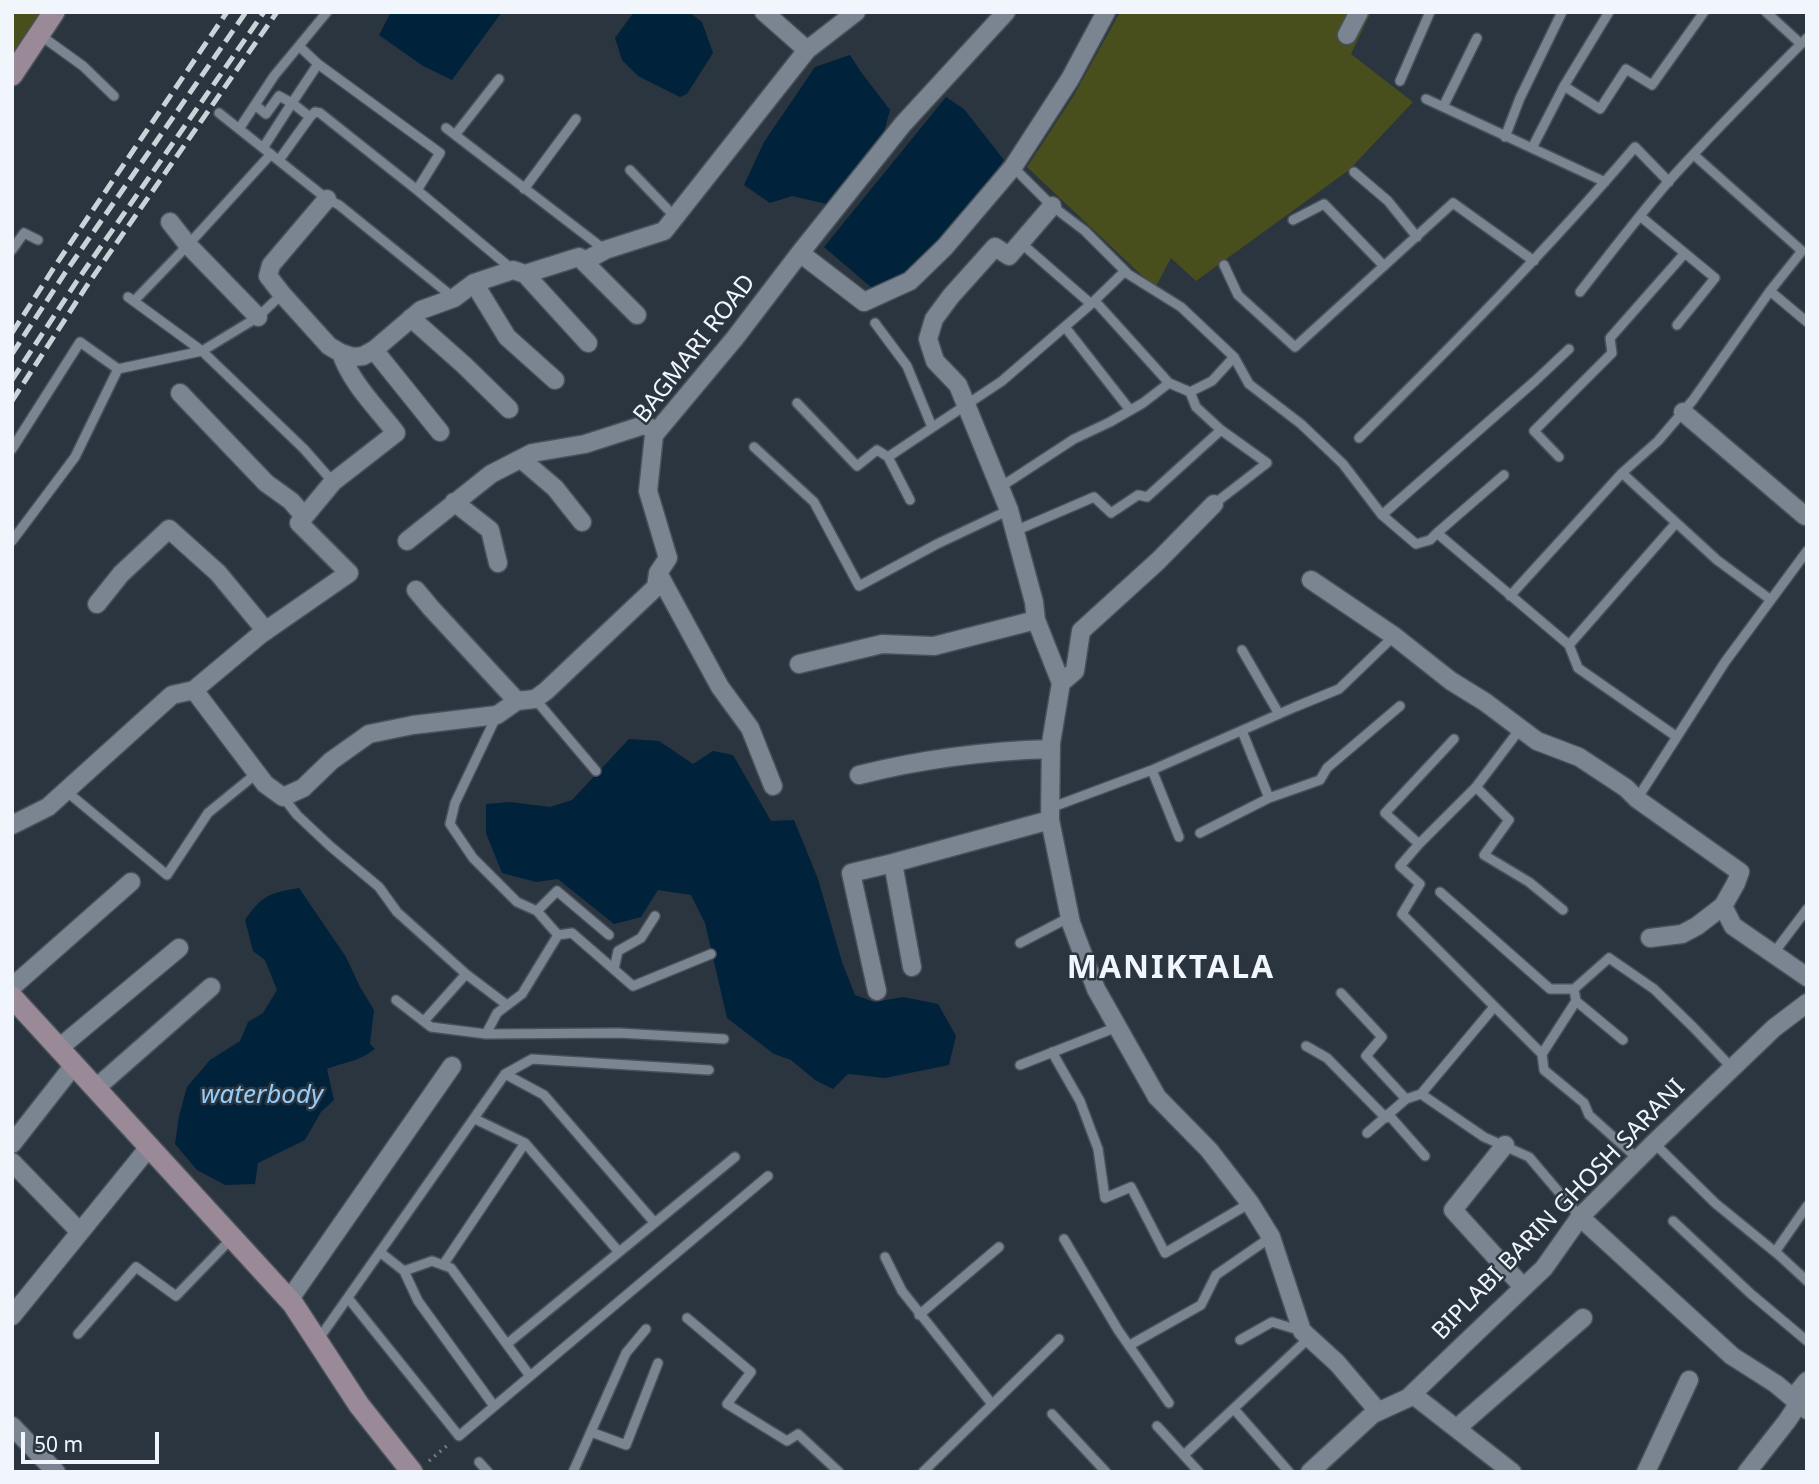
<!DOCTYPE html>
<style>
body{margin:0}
#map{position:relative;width:1819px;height:1484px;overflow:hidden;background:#2b353f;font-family:"Noto Sans",sans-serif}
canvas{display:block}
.frame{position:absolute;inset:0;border:14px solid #f0f6fc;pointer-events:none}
.scale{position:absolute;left:21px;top:1432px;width:138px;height:32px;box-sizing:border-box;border:4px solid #f0f6fc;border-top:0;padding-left:9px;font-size:21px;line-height:24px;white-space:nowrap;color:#f0f6fc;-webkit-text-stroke:5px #2b353f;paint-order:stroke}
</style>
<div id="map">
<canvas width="1819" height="1484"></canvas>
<div class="frame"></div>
<div class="scale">50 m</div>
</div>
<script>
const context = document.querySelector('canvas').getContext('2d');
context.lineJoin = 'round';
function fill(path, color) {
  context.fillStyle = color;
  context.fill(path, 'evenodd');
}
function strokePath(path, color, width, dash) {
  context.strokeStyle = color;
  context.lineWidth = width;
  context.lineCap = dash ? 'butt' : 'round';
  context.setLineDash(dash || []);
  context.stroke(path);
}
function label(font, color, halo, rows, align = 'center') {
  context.font = font + ' "Noto Sans",sans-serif';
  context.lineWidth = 5;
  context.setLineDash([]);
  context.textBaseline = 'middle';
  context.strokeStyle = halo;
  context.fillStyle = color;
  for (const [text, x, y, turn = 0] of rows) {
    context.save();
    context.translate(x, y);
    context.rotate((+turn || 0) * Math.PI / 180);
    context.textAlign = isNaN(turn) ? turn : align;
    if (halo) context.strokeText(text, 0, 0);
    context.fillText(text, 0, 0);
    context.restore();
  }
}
fill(new Path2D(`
 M12 12H46L12 63Z
 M1120 12H1371L1351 54 1413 102 1349 170 1196 281 1171 258 1155 288 1027 167 1074 95Z`), '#484e1c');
fill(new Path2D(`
 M391 12H502L452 80 423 66 379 35Z
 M634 12H689L702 22 713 53 687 94 680 97 638 76 622 60 615 38Z
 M850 55 861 72 890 110 884 132 827 204 792 196 770 203 744 185 764 142 815 67Z
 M946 97 964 109 1004 160 968 208 906 275 872 288 824 247Z
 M629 739 659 741 693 764 713 751 733 755 771 821 794 820 818 879 842 962 855 995 874 1002 903 997 938 1004 956 1036 949 1065 885 1078 848 1074 833 1089 815 1080 791 1060 774 1054 727 1018 705 923 691 895 658 890 641 917 614 924 558 879 536 882 502 873 486 833V804L510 802 550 807 572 800Z
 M299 888 346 957 360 987 374 1010 370 1044 375 1049C360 1061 345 1062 327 1069L334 1100 321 1112 305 1140 258 1163 255 1184 225 1185 197 1170 175 1144 179 1116 187 1087 210 1060 240 1041 248 1022 263 1013 277 990 265 960 253 951 245 920C262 895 270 893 299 888Z`), '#00223a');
const lane = new Path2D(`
 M1766 12 1801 44
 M40 35 83 66 114 96
 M299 46 318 64 440 153 417 190 513 270
 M1400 81 1430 12
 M1564 86 1600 109 1626 69 1652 85 1704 12
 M1426 99 1605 182
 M255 105 266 114 279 96 292 103 318 64
 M1443 107 1477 38
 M219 113 327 199 339 205 454 298
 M310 117 315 112 320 113 417 190
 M446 128 605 250
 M239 129 274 76 327 12
 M455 135 499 79
 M1505 137 1520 98 1562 12
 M263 148 292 103 310 117 279 160
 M1532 148 1564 86 1609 12
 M1013 167 1052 206 1085 231 1128 274 1181 307 1234 357 1249 384 1301 424 1343 464 1382 515 1416 544 1430 540 1437 533 1569 645 1676 523
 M630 170 675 217
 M1354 172 1388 201 1417 237
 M524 189 576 119
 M1640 216 1715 278 1677 325
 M1293 220 1324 204 1384 266
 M1021 243 1091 304
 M12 250 24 233 38 240
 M1224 265 1238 295 1295 347 1453 203 1534 261
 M1770 291 1807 322
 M1580 292C1609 255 1637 218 1668 182 1712 133 1760 85 1807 38
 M128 297 202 351 304 449 333 482
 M134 301 188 245 271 154
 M1095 301 1169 383
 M875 323 907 366 932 427
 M1065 327 1130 410
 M1190 392 1196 407 1221 430 1267 463 1214 504
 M797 403 857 466 877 450 888 457
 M1359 438C1454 344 1548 249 1635 147L1669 182
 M754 447 814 502 859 586 937 544 1009 510
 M12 449 80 342 118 369
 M1559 457 1534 431 1612 353 1610 338 1685 253
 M1622 473 1717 560 1771 600
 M999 488 1074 439 1110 422 1143 403 1169 383 1190 392 1212 381 1234 357
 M910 500 888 457 1002 381 1091 304 1125 271
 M1382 515 1535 381 1569 349
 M1015 531 1094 497 1111 513 1138 495 1147 497 1221 430
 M1437 533 1504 475
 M12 541 75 457 118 369 202 351 258 317 282 294
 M1510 596 1622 473 1658 441 1693 400 1770 291 1802 251 1694 155
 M1569 645 1578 668 1677 737
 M1242 650 1279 714
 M535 699 596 771
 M497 715 455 803 450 824 473 858 517 902 537 911 557 891 609 935
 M1520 729 1476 787 1419 844 1400 866 1420 884 1402 914 1542 1054 1544 1070 1584 1103 1589 1115 1638 1159
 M1242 731 1269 798
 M1152 770 1179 837
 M1476 787 1509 820 1484 855 1529 882 1563 910
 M66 791 167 875 208 813 257 773
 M283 797 297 815 330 846 379 887 397 912 466 974 424 1021
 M1637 799 1725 662 1807 551
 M1050 808 1152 770 1295 707 1339 689 1394 636
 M1200 833 1269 798 1320 780 1327 768 1400 706
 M1419 844 1385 813 1454 739
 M1440 892 1550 989H1574L1576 1001 1623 1040
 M537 911 558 935 572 933 633 986 711 954
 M1020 943 1070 917
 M1773 954 1807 909
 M614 969 618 951 641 938 655 916
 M466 974 507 1005
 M1574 989 1609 958 1654 989 1693 1027 1732 1068
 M1341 993 1382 1037 1366 1056 1406 1099
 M396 1000 431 1027 486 1034 619 1033 724 1039
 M1494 1007 1421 1094 1484 1137 1529 1157 1580 1217
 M486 1034 497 1013 522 994 558 935
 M1306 1046 1327 1058 1386 1118
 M1052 1052 1080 1101 1098 1149 1105 1198 1131 1187 1165 1253 1250 1203
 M1542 1054 1576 1001
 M1020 1065 1117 1027
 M505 1074 544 1095 654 1222
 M1388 1114 1425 1156
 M475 1119 525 1143 619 1252
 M1367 1133 1406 1099 1421 1094
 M1654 1143 1715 1203 1780 1256 1807 1281
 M1673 1221 1751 1294 1807 1341
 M1064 1239 1118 1330 1169 1403
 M1775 1252 1807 1206
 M381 1253 404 1271 432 1261 451 1268 530 1376
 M885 1257 902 1291 992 1404
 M443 1265 525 1143
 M404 1271 418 1301 494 1406
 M348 1298 459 1436 768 1176
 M919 1315 999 1247
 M687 1318 751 1372 727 1404 787 1441 798 1434 839 1472
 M78 1334 136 1267 176 1296 231 1239
 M318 1340 505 1074 532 1059 709 1070
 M1240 1340 1272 1322 1302 1331
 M507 1344 735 1157
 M1130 1345 1201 1305 1216 1275 1271 1237
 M1234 1409 1289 1472
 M1052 1414 1106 1472
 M1157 1426 1199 1472
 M591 1432 626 1445 658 1363
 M1184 1455 1310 1337
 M479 1462 488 1472
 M573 1472 626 1353 646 1329
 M923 1472 1059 1339`);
const street = new Path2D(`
 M764 12 807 50
 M1347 35 1359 12
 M327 199 271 265 268 276 282 294 329 346 341 353 353 357 363 356 374 350 421 310 454 298 474 283 513 270 525 274 579 257 585 261 605 250 664 231 807 50 856 12
 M1052 206 1009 256 995 247 951 296 934 319 928 339 935 361 958 385 1009 510 1034 602 1036 620 1061 683 1051 743 1050 820 1071 923 1096 989 1157 1097 1209 1150 1250 1203 1271 1237 1302 1331 1337 1363 1378 1411
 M170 222 188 245 258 317
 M800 253 864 302 910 281 945 247 1013 167 1070 79 1106 12
 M579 257 637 315
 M525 274 588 343
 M474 283 507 337 555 380
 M411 318 464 365 509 409
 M374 350 440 432
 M180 393 266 483 291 501 304 516
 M1683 412 1805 516
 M521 459 555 488 582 522
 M454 502 490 530 498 563
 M407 541 491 474 532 453 585 444 644 425 657 431
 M658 573 720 687 750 728 773 786
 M1311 580 1394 636 1451 681 1485 702 1537 741 1579 757 1626 788 1637 799 1740 872 1736 883 1723 906 1733 926 1807 977
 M416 590 431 608 517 701
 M97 604 121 574 169 529 218 573 266 631
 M799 664 882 644 934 646 1036 620
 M1061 683 1075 671 1081 631 1158 561 1214 504
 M194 690 265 784 283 797 303 788 331 761 369 734 413 725 497 715 517 701 535 699 546 691 656 587 658 573 668 558 648 491 654 435 735 338 800 253 903 124 1006 12
 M859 775C922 759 985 751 1051 749
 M12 825 48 807 172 695 194 690 261 634 349 573 299 523 333 482 396 433C377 408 351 383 341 353
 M893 863 912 967
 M1650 938 1682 934 1697 926 1723 906
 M12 987 131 882
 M877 991 851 873 893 863 1050 820
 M59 1048 179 948
 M96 1088 211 987
 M12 1144 74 1065
 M1505 1145 1453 1210 1523 1287
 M12 1162 80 1232
 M1580 1217 1732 1356 1776 1384 1807 1410
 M289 1300 452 1066
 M12 1316 150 1146
 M1412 1394 1512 1472
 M1793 1398 1807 1381
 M12 1426 56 1472
 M1457 1428 1583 1318
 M1310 1472 1373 1414 1408 1398 1460 1348 1544 1268 1580 1217 1654 1143 1774 1028 1807 1003
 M1646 1472 1689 1380
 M1747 1472 1787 1421 1799 1403`);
const secondary = new Path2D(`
 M12 75 54 12
 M12 997 293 1304 359 1405 412 1472`);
strokePath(lane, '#485159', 12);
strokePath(street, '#485159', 21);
strokePath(secondary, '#485159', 24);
strokePath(new Path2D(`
 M429 1461 449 1444`), '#737c84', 3.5, [2, 5]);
strokePath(lane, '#7a8591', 9);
strokePath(street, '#7a8591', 18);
strokePath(secondary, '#9a8997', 21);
strokePath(new Path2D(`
 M12 333 55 266 227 12
 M12 354 65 273 246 12
 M12 380 77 281 264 12
 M12 401 86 287 277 12`), '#cbd2d8', 5, [14, 7]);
label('24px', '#f0f6fc', '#2b353f', [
 ["BAGMARI ROAD",695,349,-52],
 ["BIPLABI BARIN GHOSH SARANI",1559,1210,-46]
]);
label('italic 26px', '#95ccf8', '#2b353f', [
 ["waterbody",262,1096]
]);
context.letterSpacing = '2px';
label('bold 32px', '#f0f6fc', '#2b353f', [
 ["MANIKTALA",1171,969]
]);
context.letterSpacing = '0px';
</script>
